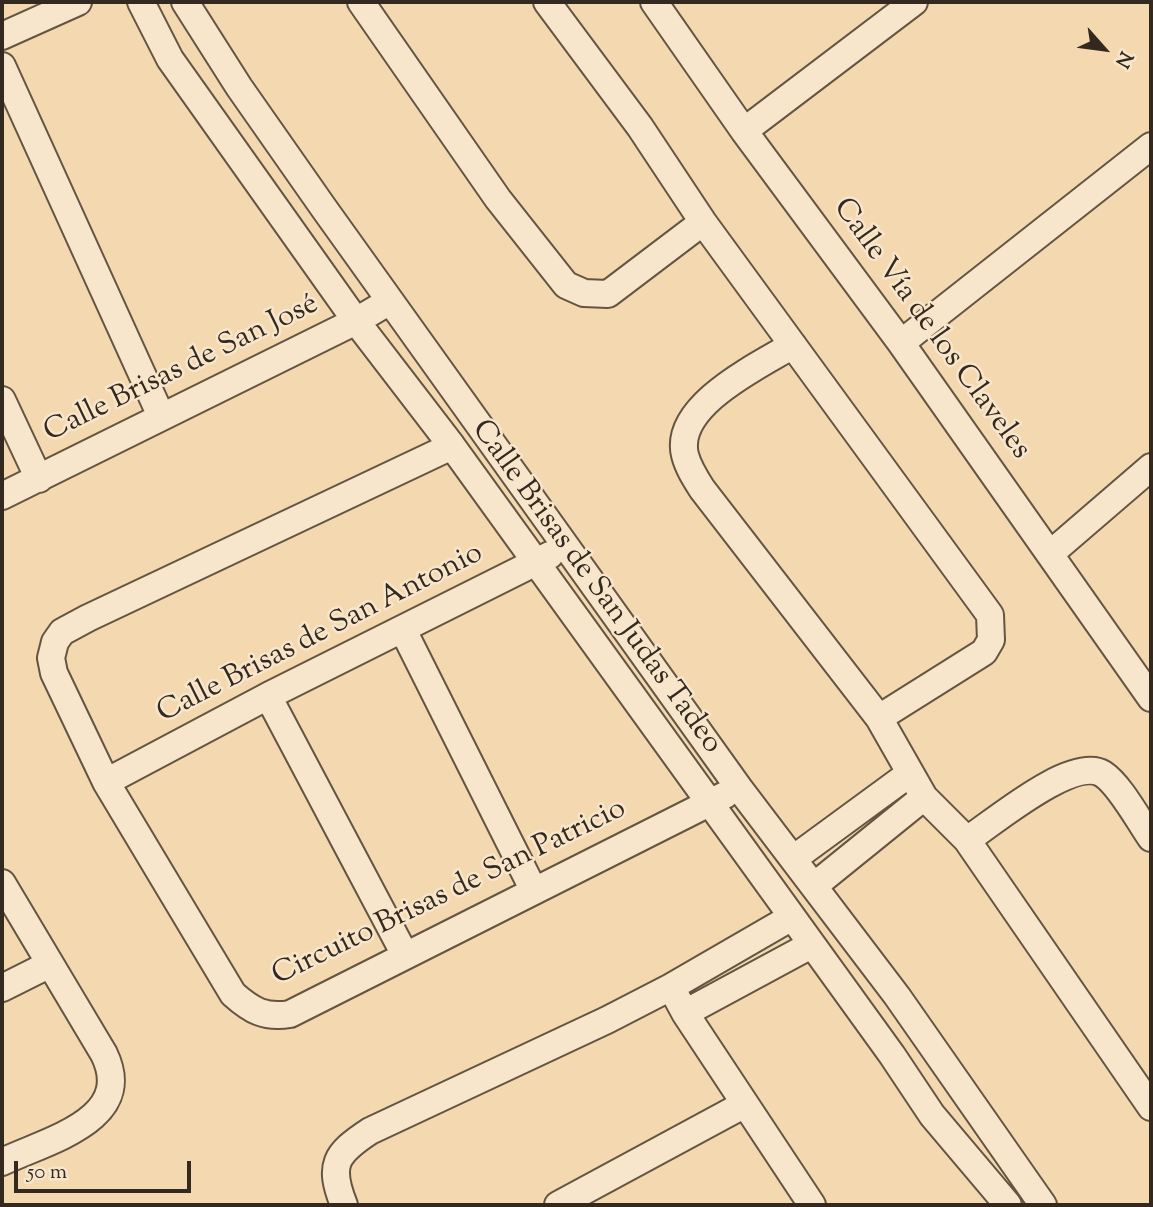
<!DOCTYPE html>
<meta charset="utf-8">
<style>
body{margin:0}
#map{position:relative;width:1153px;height:1207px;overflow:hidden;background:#f3d8b0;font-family:"Sorts Mill Goudy",serif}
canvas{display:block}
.frame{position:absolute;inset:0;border:4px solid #34291e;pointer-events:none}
.north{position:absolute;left:1069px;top:14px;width:70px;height:70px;-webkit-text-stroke:5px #f7e6cc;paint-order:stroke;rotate:118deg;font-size:19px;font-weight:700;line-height:28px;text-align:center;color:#34291e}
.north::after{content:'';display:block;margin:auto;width:24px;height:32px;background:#34291e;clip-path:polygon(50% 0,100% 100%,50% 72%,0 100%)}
.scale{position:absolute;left:14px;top:1161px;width:177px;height:32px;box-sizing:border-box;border:4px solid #34291e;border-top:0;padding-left:9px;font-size:21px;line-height:24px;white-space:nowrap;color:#34291e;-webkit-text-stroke:5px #f7e6cc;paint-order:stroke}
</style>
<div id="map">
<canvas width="1153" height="1207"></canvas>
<div class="frame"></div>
<div class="north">N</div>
<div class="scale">50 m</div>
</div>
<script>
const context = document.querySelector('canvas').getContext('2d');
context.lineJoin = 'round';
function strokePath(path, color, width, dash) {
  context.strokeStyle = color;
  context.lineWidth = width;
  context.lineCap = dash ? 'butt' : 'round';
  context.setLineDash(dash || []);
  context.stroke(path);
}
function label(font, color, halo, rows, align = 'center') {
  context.font = font + ' "Sorts Mill Goudy",serif';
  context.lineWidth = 5;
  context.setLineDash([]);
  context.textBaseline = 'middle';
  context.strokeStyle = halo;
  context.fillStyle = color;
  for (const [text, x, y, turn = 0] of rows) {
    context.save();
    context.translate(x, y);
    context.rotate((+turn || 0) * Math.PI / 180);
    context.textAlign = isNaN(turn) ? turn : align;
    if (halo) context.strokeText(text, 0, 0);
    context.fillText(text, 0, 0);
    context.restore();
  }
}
const minor = new Path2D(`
 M141 2 170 59 356 321 452 446 892 1055 932 1115 1008 1205
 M185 2 239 87 323 207 739 788 897 996 1043 1205
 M361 2 498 199 566 285 584 293 608 294 703 222
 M547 2 640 127 703 222 990 615 991 640 984 652 879 718
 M654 2 744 131 901 343 1151 698
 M2 36 78 2
 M2 66 161 416
 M744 131 914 2
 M901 343 1151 146
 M793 345C758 366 673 406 685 455 688 467 695 478 702 489L879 718 924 797 967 840 1151 1107
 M2 400 39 479
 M452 446 88 618 62 632 55 642 51 658 54 673 106 782 233 994C252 1011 265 1018 290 1014L725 795
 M2 496 356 321 390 301
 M1050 554 1151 467
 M403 630 534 891
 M268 696 405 955
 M106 782 268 696 550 555
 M967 840C993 823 1073 755 1103 774 1120 785 1139 821 1151 838
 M793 859 909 774
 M2 883 104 1054C136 1120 48 1140 2 1162
 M814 886 924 797
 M671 987 685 1013 812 1205
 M2 988 48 965
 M685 1013 811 945
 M344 1205C328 1165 335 1154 370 1131L607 1020 671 987 792 917
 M558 1205 745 1104`);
strokePath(minor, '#645542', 30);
strokePath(minor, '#f7e6cc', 26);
label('30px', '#34291e', '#f7e6cc', [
 ["Calle Vía de los Claveles",930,330,54],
 ["Calle Brisas de San José",182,370,-26],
 ["Calle Brisas de San Judas Tadeo",595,588,54],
 ["Calle Brisas de San Antonio",321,635,-27],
 ["Circuito Brisas de San Patricio",450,894,-26]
]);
</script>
